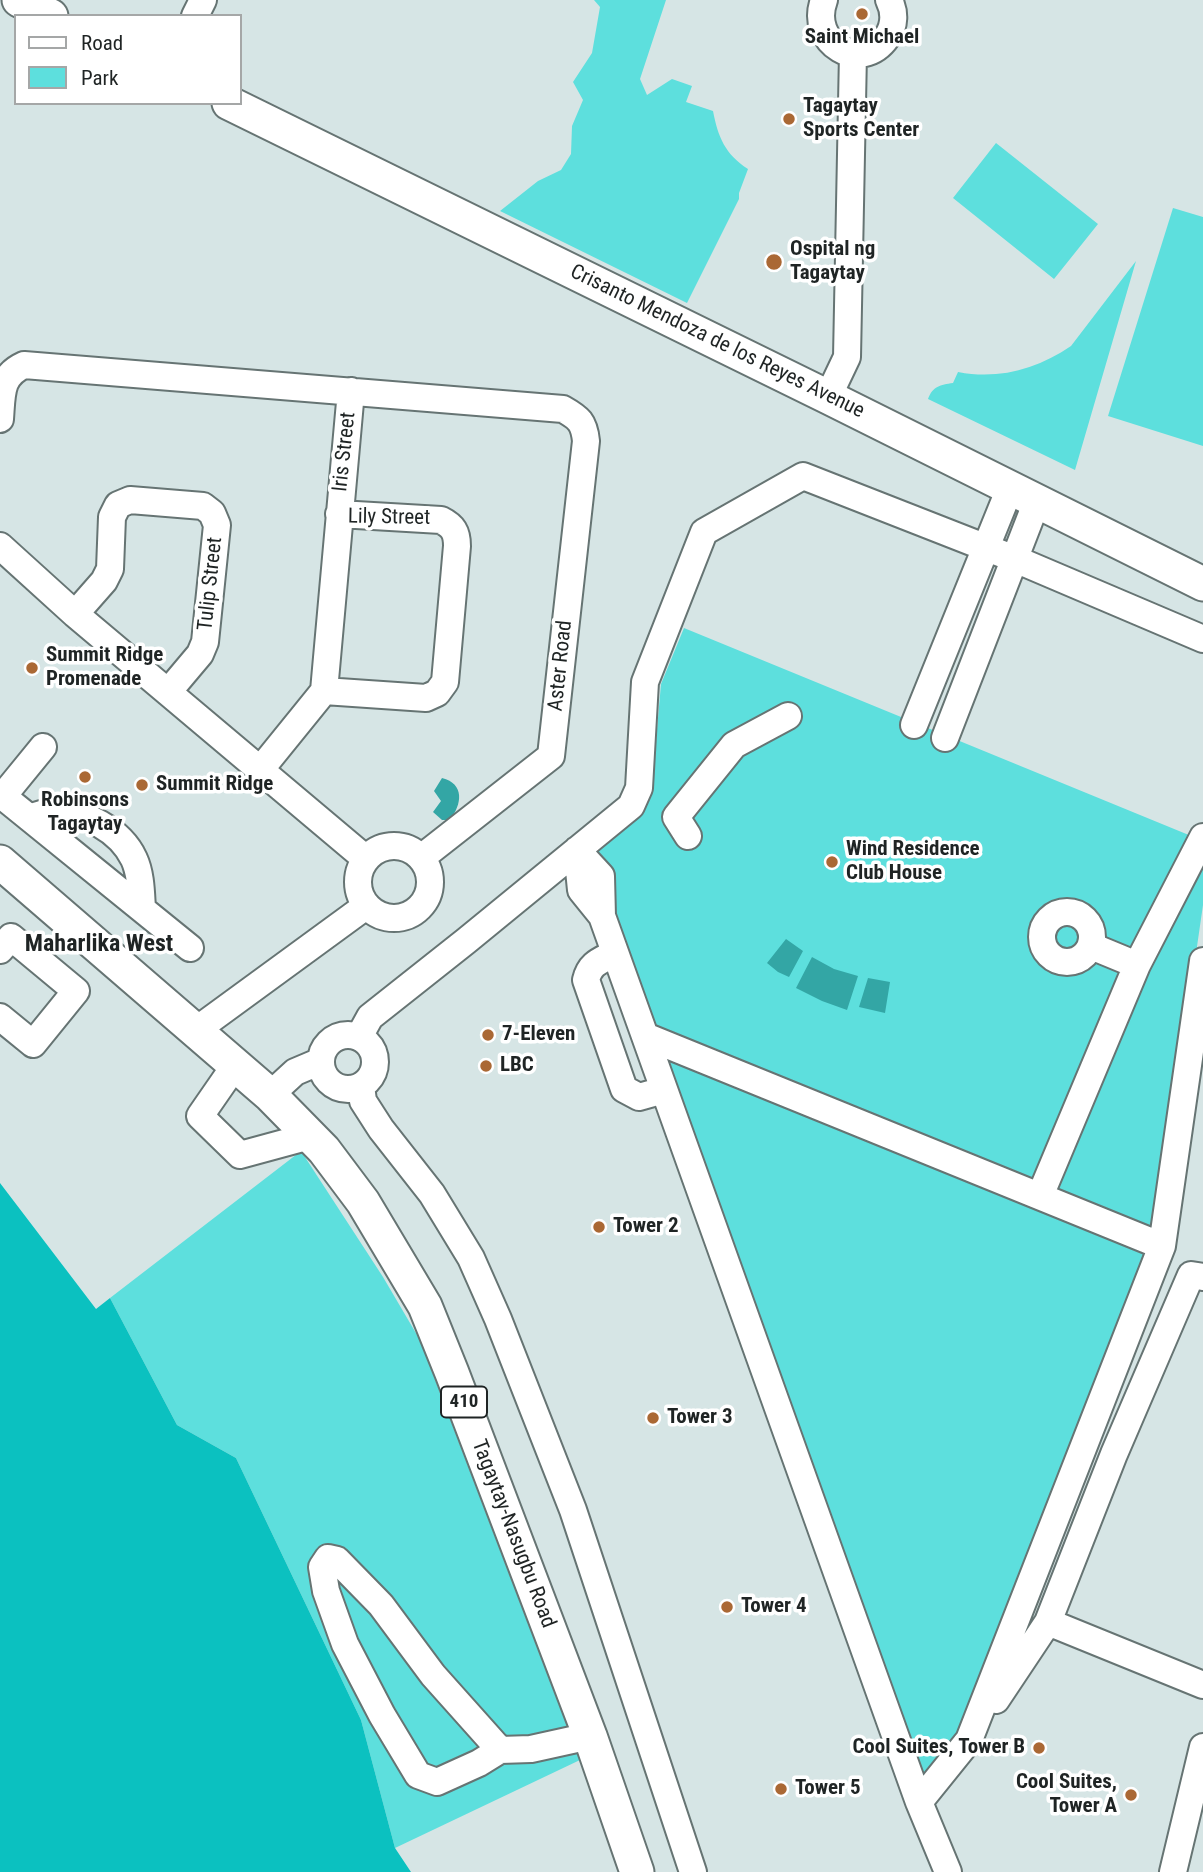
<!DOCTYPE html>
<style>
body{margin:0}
#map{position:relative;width:1203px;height:1872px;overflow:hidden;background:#d6e5e5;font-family:"Roboto Condensed",sans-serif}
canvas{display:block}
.legend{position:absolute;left:14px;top:14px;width:228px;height:91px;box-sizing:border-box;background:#fff;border:2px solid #a5a7a7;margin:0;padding:9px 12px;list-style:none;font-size:21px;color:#1f2424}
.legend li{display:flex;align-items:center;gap:14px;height:35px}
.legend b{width:35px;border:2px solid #a5a7a7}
</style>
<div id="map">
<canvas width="1203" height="1872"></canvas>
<ul class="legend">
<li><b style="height:9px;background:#fff"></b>Road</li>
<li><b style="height:19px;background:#5ddfdd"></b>Park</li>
</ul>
</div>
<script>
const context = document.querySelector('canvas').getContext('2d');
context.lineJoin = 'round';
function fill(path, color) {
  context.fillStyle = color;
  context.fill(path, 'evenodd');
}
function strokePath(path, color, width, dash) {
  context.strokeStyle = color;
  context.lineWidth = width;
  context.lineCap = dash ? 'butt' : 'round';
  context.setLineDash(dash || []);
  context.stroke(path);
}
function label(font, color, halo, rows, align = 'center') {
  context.font = font + ' "Roboto Condensed",sans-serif';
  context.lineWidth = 7;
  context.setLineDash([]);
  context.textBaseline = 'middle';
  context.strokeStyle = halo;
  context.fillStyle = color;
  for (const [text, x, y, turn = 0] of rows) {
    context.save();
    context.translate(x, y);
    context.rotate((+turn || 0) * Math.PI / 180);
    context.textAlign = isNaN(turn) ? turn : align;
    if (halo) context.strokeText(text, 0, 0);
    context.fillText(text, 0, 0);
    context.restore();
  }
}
fill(new Path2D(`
 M594 0H666L640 79 647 95 672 79 692 86 686 102 713 111C718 137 725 154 748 169L739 193V199L687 303 500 211 538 181 561 170 571 154 572 126 583 100 573 82 592 53 600 7Z
 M996 143 1098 224 1054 279 953 198Z
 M1173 208 1203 217V446L1108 416Z
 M1136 261 1075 470 928 399C933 386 940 385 953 383L958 372C999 380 1037 369 1071 346Z
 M684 628 1201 840 1203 837V905L1153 1251 959 1735 919 1802 592 853 643 812 652 787 661 684Z
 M301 1151 383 1277 420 1340 580 1760 395 1848 361 1720 236 1458 177 1425 110 1298Z`), '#5ddfdd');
fill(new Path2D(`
 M0 1183 96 1309 110 1298 177 1425 236 1458 361 1720 395 1848 411 1872H0Z`), '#0bc1c0');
fill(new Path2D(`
 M442 778C465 784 462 804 450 820H442L433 812 441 801 434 791Z
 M786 939 803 951 789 977 778 972 767 963Z
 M812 957 834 969 858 976 847 1010 822 1001 796 988Z
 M868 978 890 982 885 1013 859 1007Z`), '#33a6a5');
const minor = new Path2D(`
 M824 0C808 43 861 75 887 37 895 25 895 12 889 0
 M195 16 203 0
 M828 397 847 357 853 53
 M0 419C2 393 0 376 24 365L563 409C579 418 584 422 586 441L551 756 421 858
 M0 546 75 614 366 859
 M75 614 104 581 110 569 112 517 118 505 130 500 203 506 212 513 217 525 205 642 200 654 168 692
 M324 691 426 698 437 693 445 682 457 546C457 532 453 526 441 520L339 514
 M324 691 351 391
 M914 725 1010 488
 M945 738 1037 501
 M260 770 324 691
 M0 794 190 948
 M3 796 43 747
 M30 817C37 816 45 812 52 812 83 809 121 831 134 859 141 874 141 893 142 909
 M688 836 676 817 734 745 788 716
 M358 882a36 36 0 1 1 72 0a36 36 0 1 1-72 0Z
 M577 850 601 876 602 916 919 1802 948 1872
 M577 850 581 890 602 916
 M1042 937a25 25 0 1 1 50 0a25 25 0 1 1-50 0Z
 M1091 946 1137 965
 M0 950 11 937 76 991 33 1044 0 1017
 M615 953C600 961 590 963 586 980L624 1089 639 1097 664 1090
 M195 1031 366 906
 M321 1062a27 27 0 1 1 54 0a27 27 0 1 1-54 0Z
 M645 1036 1162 1246
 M359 1037 370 1017 466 941 631 806 639 788 645 682 704 532 803 476 1015 559 1203 639
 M236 1064 200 1116 240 1155 310 1136
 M361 1086 363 1101 381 1129 432 1194 471 1258 498 1319 573 1510 693 1872
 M270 1095 295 1072 321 1061
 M1040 1196 1137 965 1203 837
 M1048 1622 1203 1685
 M996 1700 1048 1622 1114 1454 1191 1275 1203 1277
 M500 1750 433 1675 381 1605 337 1560 328 1558 322 1567 326 1591 345 1644 382 1715 418 1775 437 1782 479 1763 500 1750 531 1749 590 1736
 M919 1802 969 1740 1162 1246 1203 961
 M1173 1872 1203 1747`);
const major = new Path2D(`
 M19 0 51 16
 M229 103 828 397 1203 584
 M0 862 270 1095 324 1150 363 1202 425 1306 452 1373 590 1736 637 1872`);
strokePath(minor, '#667473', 30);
strokePath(major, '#667473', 37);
strokePath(minor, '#fff', 26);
strokePath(major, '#fff', 33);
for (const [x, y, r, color] of [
 [862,14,7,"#aa6834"],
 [789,119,7,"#aa6834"],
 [774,262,9,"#aa6834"],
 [32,668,7,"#aa6834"],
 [85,777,7,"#aa6834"],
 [142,785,7,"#aa6834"],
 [832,862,7,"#aa6834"],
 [488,1035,7,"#aa6834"],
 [486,1066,7,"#aa6834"],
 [599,1227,7,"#aa6834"],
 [653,1418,7,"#aa6834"],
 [727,1607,7,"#aa6834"],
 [1039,1748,7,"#aa6834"],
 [781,1789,7,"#aa6834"],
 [1131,1795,7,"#aa6834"]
]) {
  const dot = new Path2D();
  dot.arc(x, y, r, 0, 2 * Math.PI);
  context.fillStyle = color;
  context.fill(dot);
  strokePath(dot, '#fff', 2.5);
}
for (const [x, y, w] of [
 [464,1402,46]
]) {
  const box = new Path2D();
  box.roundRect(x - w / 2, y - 15.5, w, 31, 5);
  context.fillStyle = '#fff';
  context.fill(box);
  strokePath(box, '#1f2424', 2);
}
label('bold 19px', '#1f2424', null, [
 ["410",464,1402]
]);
label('bold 21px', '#1f2424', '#fff', [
 ["Saint Michael",862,38,"center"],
 ["Tagaytay",803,107],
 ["Sports Center",803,131],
 ["Ospital ng",790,250],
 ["Tagaytay",790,274],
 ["Summit Ridge",46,656],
 ["Promenade",46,680],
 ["Summit Ridge",156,785],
 ["Robinsons",85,801,"center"],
 ["Tagaytay",85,825,"center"],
 ["Wind Residence",846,850],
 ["Club House",846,874],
 ["7-Eleven",502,1035],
 ["LBC",500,1066],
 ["Tower 2",613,1227],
 ["Tower 3",667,1418],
 ["Tower 4",741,1607],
 ["Cool Suites, Tower B",1025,1748,"right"],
 ["Cool Suites,",1117,1783,"right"],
 ["Tower A",1117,1807,"right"],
 ["Tower 5",795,1789]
], 'left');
label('21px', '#1f2424', '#fff', [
 ["Crisanto Mendoza de los Reyes Avenue",717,342,26],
 ["Iris Street",345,452,-84],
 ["Lily Street",389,518,1],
 ["Tulip Street",211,584,-84],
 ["Aster Road",561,666,-84],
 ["Tagaytay-Nasugbu Road",513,1534,69]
]);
label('bold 24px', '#1f2424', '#fff', [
 ["Maharlika West",99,945]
]);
</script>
